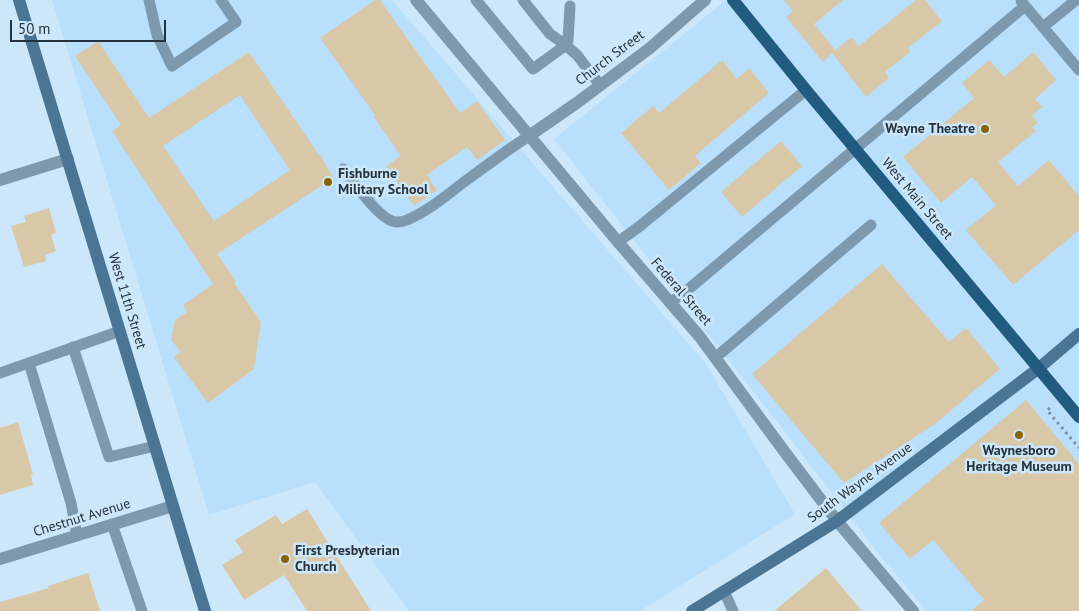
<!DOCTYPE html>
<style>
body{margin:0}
#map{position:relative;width:1079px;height:611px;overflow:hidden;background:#cde7fa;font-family:"PT Sans",sans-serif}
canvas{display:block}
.scale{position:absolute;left:10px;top:20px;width:156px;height:22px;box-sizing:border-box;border:2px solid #26333c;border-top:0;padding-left:6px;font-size:15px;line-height:18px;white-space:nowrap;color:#26333c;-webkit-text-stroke:4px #cde7fa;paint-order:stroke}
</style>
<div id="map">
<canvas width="1079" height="611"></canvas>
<div class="scale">50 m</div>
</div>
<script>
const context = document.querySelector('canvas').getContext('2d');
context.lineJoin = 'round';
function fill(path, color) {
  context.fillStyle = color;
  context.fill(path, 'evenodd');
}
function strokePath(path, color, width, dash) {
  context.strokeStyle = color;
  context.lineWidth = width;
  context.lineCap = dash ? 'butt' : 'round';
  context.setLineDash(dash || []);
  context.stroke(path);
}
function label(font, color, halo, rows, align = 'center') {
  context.font = font + ' "PT Sans",sans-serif';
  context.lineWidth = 5;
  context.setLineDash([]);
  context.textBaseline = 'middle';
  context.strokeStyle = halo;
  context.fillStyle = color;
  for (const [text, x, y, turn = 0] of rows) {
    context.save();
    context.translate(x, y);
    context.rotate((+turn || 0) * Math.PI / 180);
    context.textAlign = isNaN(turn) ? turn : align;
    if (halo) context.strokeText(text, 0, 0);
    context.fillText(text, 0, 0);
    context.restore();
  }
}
fill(new Path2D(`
 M52 0H392L706 364 795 514 640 611H409L315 482 209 515Z
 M726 0H1079V611H927L885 562 763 404 554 139Z`), '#b8e0fd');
fill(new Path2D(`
 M375 0H380L460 113 477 101 505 140 477 160 467 147 427 175 437 190 414 206 386 166 401 156 373 116 375 115 320 38Z
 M784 0H843L814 24 835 50 823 62 786 17 793 11Z
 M916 0H925L942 21 908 48 910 52 885 72 889 78 866 97 832 53 852 37 859 46Z
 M98 41 149 118 249 52 319 155 320 154 333 178 217 254 236 281 234 283 261 322 254 369 208 403 174 357 181 352 171 340 175 320 187 312 183 305 213 284 112 131 121 125 75 56ZM240 95 290 170 214 221 163 146Z
 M1033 52 1056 80 1035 99 1042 107 1032 116 1038 123 1032 127 1036 131 998 162 1018 186 1049 160 1079 196V230L1013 285 966 230 996 205 972 177 941 203 903 157 974 98 962 83 989 60 1004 77Z
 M722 60 737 79 749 68 769 93 695 156 701 163 669 190 621 133 653 106 659 113Z
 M781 141 802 166 742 217 721 192Z
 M49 208 56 233 51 235 56 251 45 255 46 261 24 267 11 226 26 222 24 216Z
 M882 264 949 342 966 328 1000 369 935 424 844 483 752 374Z
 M1026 400 1079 464V611H971L984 600 933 540 910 559 879 523Z
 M18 422 33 474 31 475 33 485 0 495V428Z
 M307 509 371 611H307L284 575 244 600 222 565 243 552 235 540 276 515 282 524Z
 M826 568 862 611H774Z
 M88 573 100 611H0V602L49 588 48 586Z`), '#d9c8a7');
strokePath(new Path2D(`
 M1050 408 1047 410 1079 448`), '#7a8d9b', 3, [2.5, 4]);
strokePath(new Path2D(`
 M149 0 157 35 172 66 236 22 221 0
 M476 0 533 69 566 45 568 41 570 6
 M523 0 550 34 563 43 577 55 600 85
 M1021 1 1079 70
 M1043 27 1076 0
 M343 169C354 182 377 216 392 221 397 223 402 222 407 220 428 211 446 196 464 182 486 166 507 150 529 136
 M618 242 640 226 806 90
 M670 303 691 287 1025 6
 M73 347 109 457 155 446
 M715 358 871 225
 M29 363 71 503 77 535
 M0 373 120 331
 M112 524 142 611
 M724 591 733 611`), '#7d99ae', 11);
strokePath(new Path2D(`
 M416 0 618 242 700 337 784 451 837 521 913 611
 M529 136 578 102 650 48 705 0
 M0 180 68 159
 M0 559 173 506`), '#7d99ae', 12);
strokePath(new Path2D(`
 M19 0 205 611
 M692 611 837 521 1039 368 1079 334`), '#4a7594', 12);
strokePath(new Path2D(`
 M733 0 806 90 1079 417`), '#215b80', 12);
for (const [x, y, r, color] of [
 [985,129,5,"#886300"],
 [328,182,5,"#886300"],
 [1019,435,5,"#886300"],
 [285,559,5,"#886300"]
]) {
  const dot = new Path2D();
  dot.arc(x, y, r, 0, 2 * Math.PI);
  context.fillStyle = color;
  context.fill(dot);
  strokePath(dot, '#cde7fa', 2);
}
label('14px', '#26333c', '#cde7fa', [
 ["Church Street",610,58,-37],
 ["West Main Street",917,199,50],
 ["Federal Street",681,292,49],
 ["West 11th Street",127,301,73],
 ["South Wayne Avenue",860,483,-36],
 ["Chestnut Avenue",82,518,-17]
]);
label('bold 14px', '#26333c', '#cde7fa', [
 ["Wayne Theatre",975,129,"right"],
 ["Fishburne",338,174],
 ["Military School",338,190],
 ["Waynesboro",1019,451,"center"],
 ["Heritage Museum",1019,467,"center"],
 ["First Presbyterian",295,551],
 ["Church",295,567]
], 'left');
</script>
